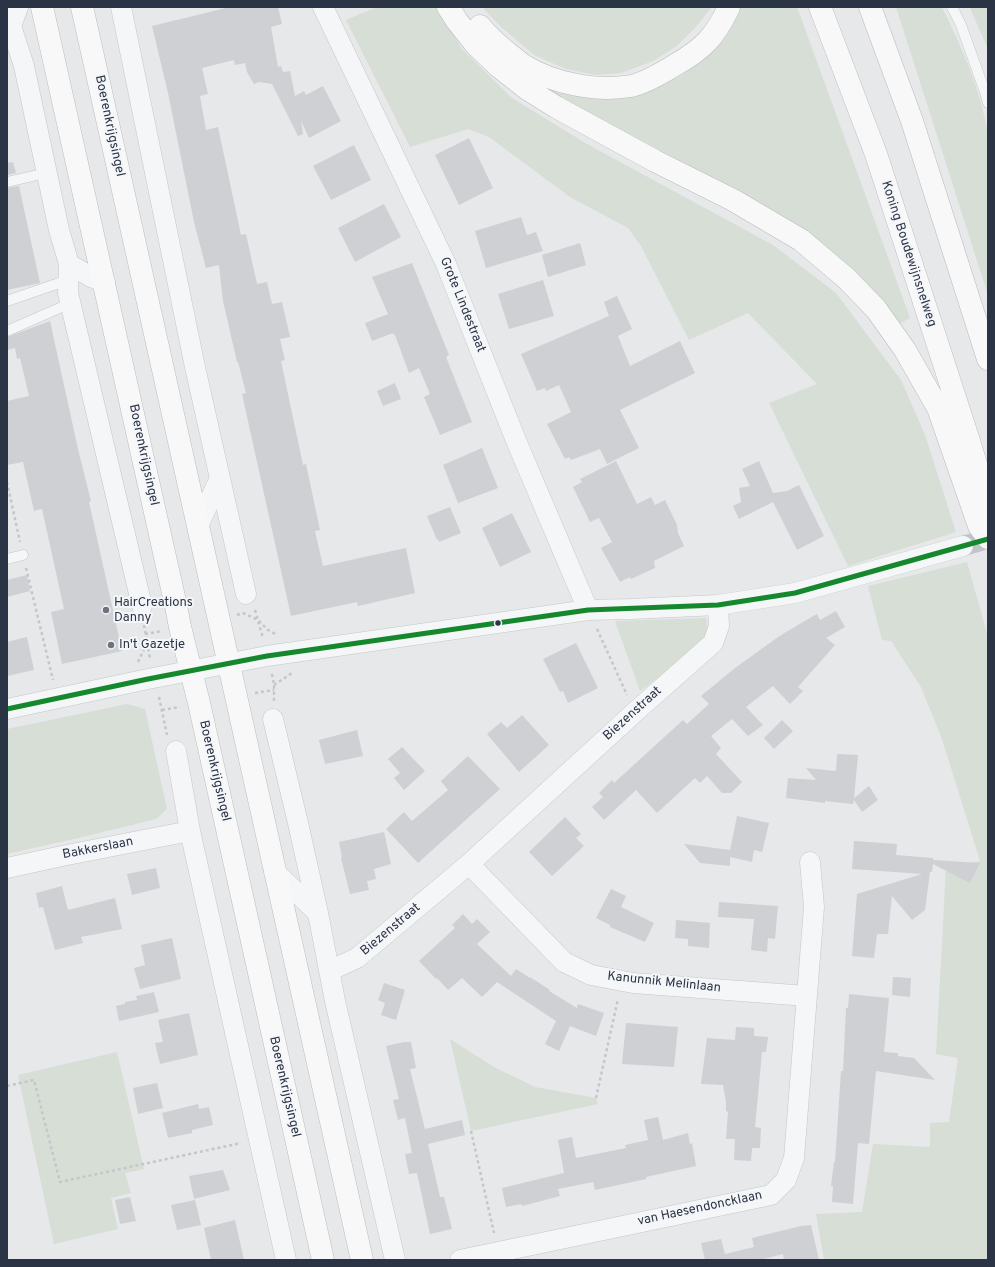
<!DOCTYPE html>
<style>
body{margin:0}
#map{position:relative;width:995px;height:1267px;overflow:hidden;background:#e6e8ea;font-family:Overpass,sans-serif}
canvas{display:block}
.frame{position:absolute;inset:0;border:8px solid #2b3445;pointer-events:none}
</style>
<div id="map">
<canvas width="995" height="1267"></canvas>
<div class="frame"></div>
</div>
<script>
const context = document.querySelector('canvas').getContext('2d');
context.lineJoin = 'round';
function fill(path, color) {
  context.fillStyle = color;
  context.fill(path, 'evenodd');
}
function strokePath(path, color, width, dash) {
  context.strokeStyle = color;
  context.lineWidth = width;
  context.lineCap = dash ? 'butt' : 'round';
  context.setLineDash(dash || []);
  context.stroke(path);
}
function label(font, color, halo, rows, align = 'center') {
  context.font = font + ' Overpass,sans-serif';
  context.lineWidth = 4;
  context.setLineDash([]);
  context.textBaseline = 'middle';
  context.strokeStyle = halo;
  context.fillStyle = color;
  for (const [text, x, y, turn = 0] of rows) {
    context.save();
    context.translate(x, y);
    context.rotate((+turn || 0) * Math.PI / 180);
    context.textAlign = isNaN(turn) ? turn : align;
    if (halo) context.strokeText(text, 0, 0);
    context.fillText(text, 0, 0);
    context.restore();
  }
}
fill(new Path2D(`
 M377 7H438L461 48 512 98 587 144 773 245 836 293 901 380 925 435 956 532 848 566 769 403 817 384 748 313 689 340 641 246 628 228 570 197 489 137 468 129 410 147 346 20Z
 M482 7H712L695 28 677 46 653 61 621 73 596 75 566 69 534 55 500 26Z
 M740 7H797L910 318 899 324 746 196 544 89 546 84 623 96 679 77 705 58 731 28Z
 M896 7H942C962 48 981 90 988 135V295Z
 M969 7H988V49L970 8Z
 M967 562 988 637V1260H824L816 1214 862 1212 873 1144 930 1147V1123L949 1122 958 1058 936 1054 946 867 980 861 942 739 921 687 891 641 882 640 868 586Z
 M706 618 709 640 640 691 615 621Z
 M127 704 145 709 167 809 156 819 78 838 7 854V729Z
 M450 1039 494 1067 535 1087 596 1098 598 1104 471 1131Z
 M117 1052 144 1169 125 1173 131 1193 111 1198 118 1229 54 1244 18 1075Z`), '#d6ded6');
fill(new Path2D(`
 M230 7H278L282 24 271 27 278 67 281 66 283 72 290 71 295 96 304 91 306 95 323 86 341 121 309 138 301 121 303 134 298 136 272 84 259 82 254 84 247 72 245 63 235 65 234 60 202 68 208 94 200 96 206 130 218 127 241 235 246 234 257 284 267 282 272 304 282 302 290 337 280 339 285 360 281 361 303 465 306 464 320 530 315 531 323 566 406 548 415 593 358 606 357 602 291 616 242 394 246 393 238 362H237L223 301 219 265 206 268 194 222 168 93 152 26Z
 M469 138 493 188 459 205 435 155Z
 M354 145 371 180 331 200 313 166Z
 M13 162 16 173 7 175V163Z
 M19 186 40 283 7 290V188Z
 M384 204 401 237 355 262 338 228Z
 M521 217 527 235 536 232 543 251 486 268 475 231Z
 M580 243 586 265 548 277 542 255Z
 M412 263 449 355 446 357 472 422 440 435 424 397 430 394 419 368 409 373 395 335H394L393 333 372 341 365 323 388 314 372 277Z
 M543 280 554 316 509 329 498 294Z
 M617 296 632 329 618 336 630 366 680 341 695 373 620 410 639 448 607 464 600 449 571 460 569 457 565 459 547 424 571 412 559 385 546 391 545 388 537 391 521 354 609 316 604 302Z
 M50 321 78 449 91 501 89 502 122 651 62 664 51 612 64 609 42 509 34 511 23 462 7 465V401L29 396 20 358 17 359 15 348 7 350V337Z
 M395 383 401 399 383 406 377 391Z
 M482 448 498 488 458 503 443 465Z
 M616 461 637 504 651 497 655 505 665 500 677 525 678 533 684 546 654 561 655 568 631 579 630 577 620 582 601 548 612 542 599 518 590 522 573 487 582 482 580 479Z
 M759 461 773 493 787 491 799 485 824 536 797 550 773 502 739 519 733 506 741 502 739 488 750 486 742 469Z
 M450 507 461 533 439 542 438 539 437 540 427 516Z
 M512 513 531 552 500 567 482 528Z
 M27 575 30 591 7 597V580Z
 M836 611 845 627 826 638 835 645 798 687 803 691 790 704 773 686 746 707 763 725 748 736 732 719 711 736 721 748 716 754 742 782 731 793H722L707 776 700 783 695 778 657 813 636 790 604 820 592 807 603 797 599 793 612 780 614 783 683 720 687 724 709 704 701 696 735 668 778 637 803 622 817 614 820 620Z
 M27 637 34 670 7 676V642Z
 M576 643 598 688 568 703 563 691 560 692 543 659Z
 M522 715 549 745 519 772 487 734 501 722 507 728Z
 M782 720 793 731 774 749 764 738Z
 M357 730 363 756 325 764 319 740Z
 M402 747 425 771 404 790 394 778 400 773 388 759Z
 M837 754 858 755 854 798 869 786 878 800 862 812 854 800 853 804 825 801V803L786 798 788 778 816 780 806 768 836 771Z
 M468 756 500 789 418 863 386 829 404 812 412 821 448 790 441 781Z
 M737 816 769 823 762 852 754 850 752 862 730 857V866L700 863 684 844 730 850Z
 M565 817 581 834 576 838 584 846 552 876 529 852Z
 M384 832 391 864 374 869 376 879 367 881 369 890 350 894 341 858 342 857 339 842Z
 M854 841 897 844 896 855 933 858V860L980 863 970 883 933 864 932 872H930L925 910 912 920 892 896 888 934H877L874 958 852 956 857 894 922 874 852 869Z
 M156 868 160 888 132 895 127 874Z
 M62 886 68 910 115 898 122 929 81 937 83 943 55 950 43 907 39 908 36 893Z
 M611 889 626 896 621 907 654 923 645 942 610 927V925L596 918Z
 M719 902 778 906 775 939 768 938 767 952 751 950 754 919 718 917Z
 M463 914 472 924 477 919 490 932 477 944 511 976 516 969 530 978V977L550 990 549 991 577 1008 578 1004 604 1013 596 1036 570 1026 559 1051 545 1044 556 1021 497 982 482 997 462 978 448 990 437 978 436 979 419 961 455 928 452 925Z
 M676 920 710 923 709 948 688 946V939L675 938Z
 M172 938 181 979 140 989 134 968 145 965 141 945Z
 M893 977 911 978 910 997 892 995Z
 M384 983 405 990 396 1020 381 1015 385 1003 378 1000Z
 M154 992 159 1012 119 1021 116 1006 125 1004V1002L137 1000 136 996Z
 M849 994 889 998 884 1052 898 1053V1056L914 1058 935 1080 876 1071 869 1144 858 1143 853 1204 832 1202 833 1186H831L834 1162H835L841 1071H843L846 1008H848Z
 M189 1013 198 1055 160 1064 155 1043 163 1042 158 1020Z
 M626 1023 678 1027 674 1067 622 1064Z
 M736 1027 754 1028V1036L768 1037 766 1052H762L755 1127 761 1128 760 1148H752L751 1161 734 1160 735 1139H726L728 1112 726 1111V1102L723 1085 701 1084 707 1038 735 1040Z
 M404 1042H411L416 1068 410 1069 425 1129 462 1120 465 1135 428 1144 440 1197H444L452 1229 430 1234 417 1173 409 1174 405 1154 412 1153 405 1118 398 1120 393 1100 399 1099 386 1046Z
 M157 1083 163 1108 138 1114 133 1088Z
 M198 1104 199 1109 209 1107 213 1125 192 1130V1133L168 1138 162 1113Z
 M658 1117 663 1140 688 1133 690 1144 692 1143 696 1166 646 1177V1179L595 1190 593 1182 558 1189 560 1196 522 1206 521 1204 506 1207 502 1188 564 1173 558 1140 572 1137 576 1158 626 1148 625 1145 648 1140 644 1120Z
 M223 1170 230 1190 194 1199 189 1176Z
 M130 1197 136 1221 120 1224 115 1200Z
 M195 1200 201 1225 177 1230 171 1205Z
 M235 1220 244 1260H211L204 1228Z
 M811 1225 819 1260H784L783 1254 760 1260H705L701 1243 721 1239 725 1254 754 1247 752 1238 801 1226Z`), '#ced0d3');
strokePath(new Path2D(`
 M963 546 988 539`), '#c1c4c9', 20, [20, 10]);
const lane = new Path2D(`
 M952 7 961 25 985 92 988 103
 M7 182 46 173
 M7 301 68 280
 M7 331 71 303
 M7 559 23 555`);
const street = new Path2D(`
 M18 7 11 26 24 66 59 230 69 264 68 293 142 606
 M121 7 195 367 246 594
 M323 7 446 264 515 438 588 610
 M69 264 91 277 105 282
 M198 526 220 478
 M7 709 148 679 267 656 588 610 631 609 718 605 795 593 963 546
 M273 719 298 823 318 913 335 1001 395 1260
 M176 751 190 831 286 1260
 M469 864 564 962 591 975 633 983 807 996
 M7 868 62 856 190 831
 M274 871 318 913
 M329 971 357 958 469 864 635 712 713 643 719 626 718 605
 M460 1260 771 1195 786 1180 794 1158 814 907 810 862`);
const highway = new Path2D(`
 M42 7 176 606 180 627 199 703 323 1260
 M82 7 362 1260
 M448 7 457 21 476 45 498 66 527 89 556 107 655 161 733 200 801 240 846 278 876 309 905 350 938 408 979 526 988 538
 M820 7 876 154 969 441 988 504
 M870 7 912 121 988 359
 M480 26C488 37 498 45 508 53 513 57 518 61 523 65 552 83 596 92 631 86 645 83 662 73 675 65 703 49 715 37 729 7`);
strokePath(lane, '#c4c6c8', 11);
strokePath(street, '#c4c6c8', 21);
strokePath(highway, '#b8bbbf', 23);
strokePath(new Path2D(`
 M7 482 20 542
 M26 568 53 680
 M255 610 263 638
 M237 615 243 613 258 620 268 630 277 635
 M144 625 150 659
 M597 629 627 695
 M145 634 162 631
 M138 662 146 645
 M272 674 274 685V701
 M274 685 292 673
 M255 693 274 690
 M159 697 167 735
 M162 710 180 707
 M7 1086 34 1080 60 1182 241 1143
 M596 1098 618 999
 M471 1131 494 1233`), '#c5c6ca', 2.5, [3, 3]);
strokePath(lane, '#f5f6f7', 10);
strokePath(street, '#f5f6f7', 20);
strokePath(highway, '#f8f8f8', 22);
strokePath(new Path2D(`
 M7 709 148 679 267 656 588 610 718 605 795 593 988 539`), '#15882e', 5);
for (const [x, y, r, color] of [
 [106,610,4,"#6c737f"],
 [498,623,3.5,"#2b3445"],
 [111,645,4,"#6c737f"]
]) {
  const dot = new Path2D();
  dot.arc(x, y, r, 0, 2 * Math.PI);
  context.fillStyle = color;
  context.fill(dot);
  strokePath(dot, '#f4f6f9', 1.5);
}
label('13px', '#2b3445', '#f4f6f9', [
 ["Boerenkrijgsingel",109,126,78],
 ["Koning Boudewijnsnelweg",908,254,72],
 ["Grote Lindestraat",462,305,68],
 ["Boerenkrijgsingel",143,455,78],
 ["Biezenstraat",633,714,-42],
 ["Boerenkrijgsingel",214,771,77],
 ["Bakkerslaan",98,849,-11],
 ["Biezenstraat",391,930,-40],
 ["Kanunnik Melinlaan",664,983,6],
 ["Boerenkrijgsingel",284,1087,77],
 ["van Haesendoncklaan",700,1209,-12]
]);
label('13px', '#2b3445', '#f4f6f9', [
 ["HairCreations",114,603],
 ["Danny",114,618],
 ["In't Gazetje",119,645]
], 'left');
</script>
